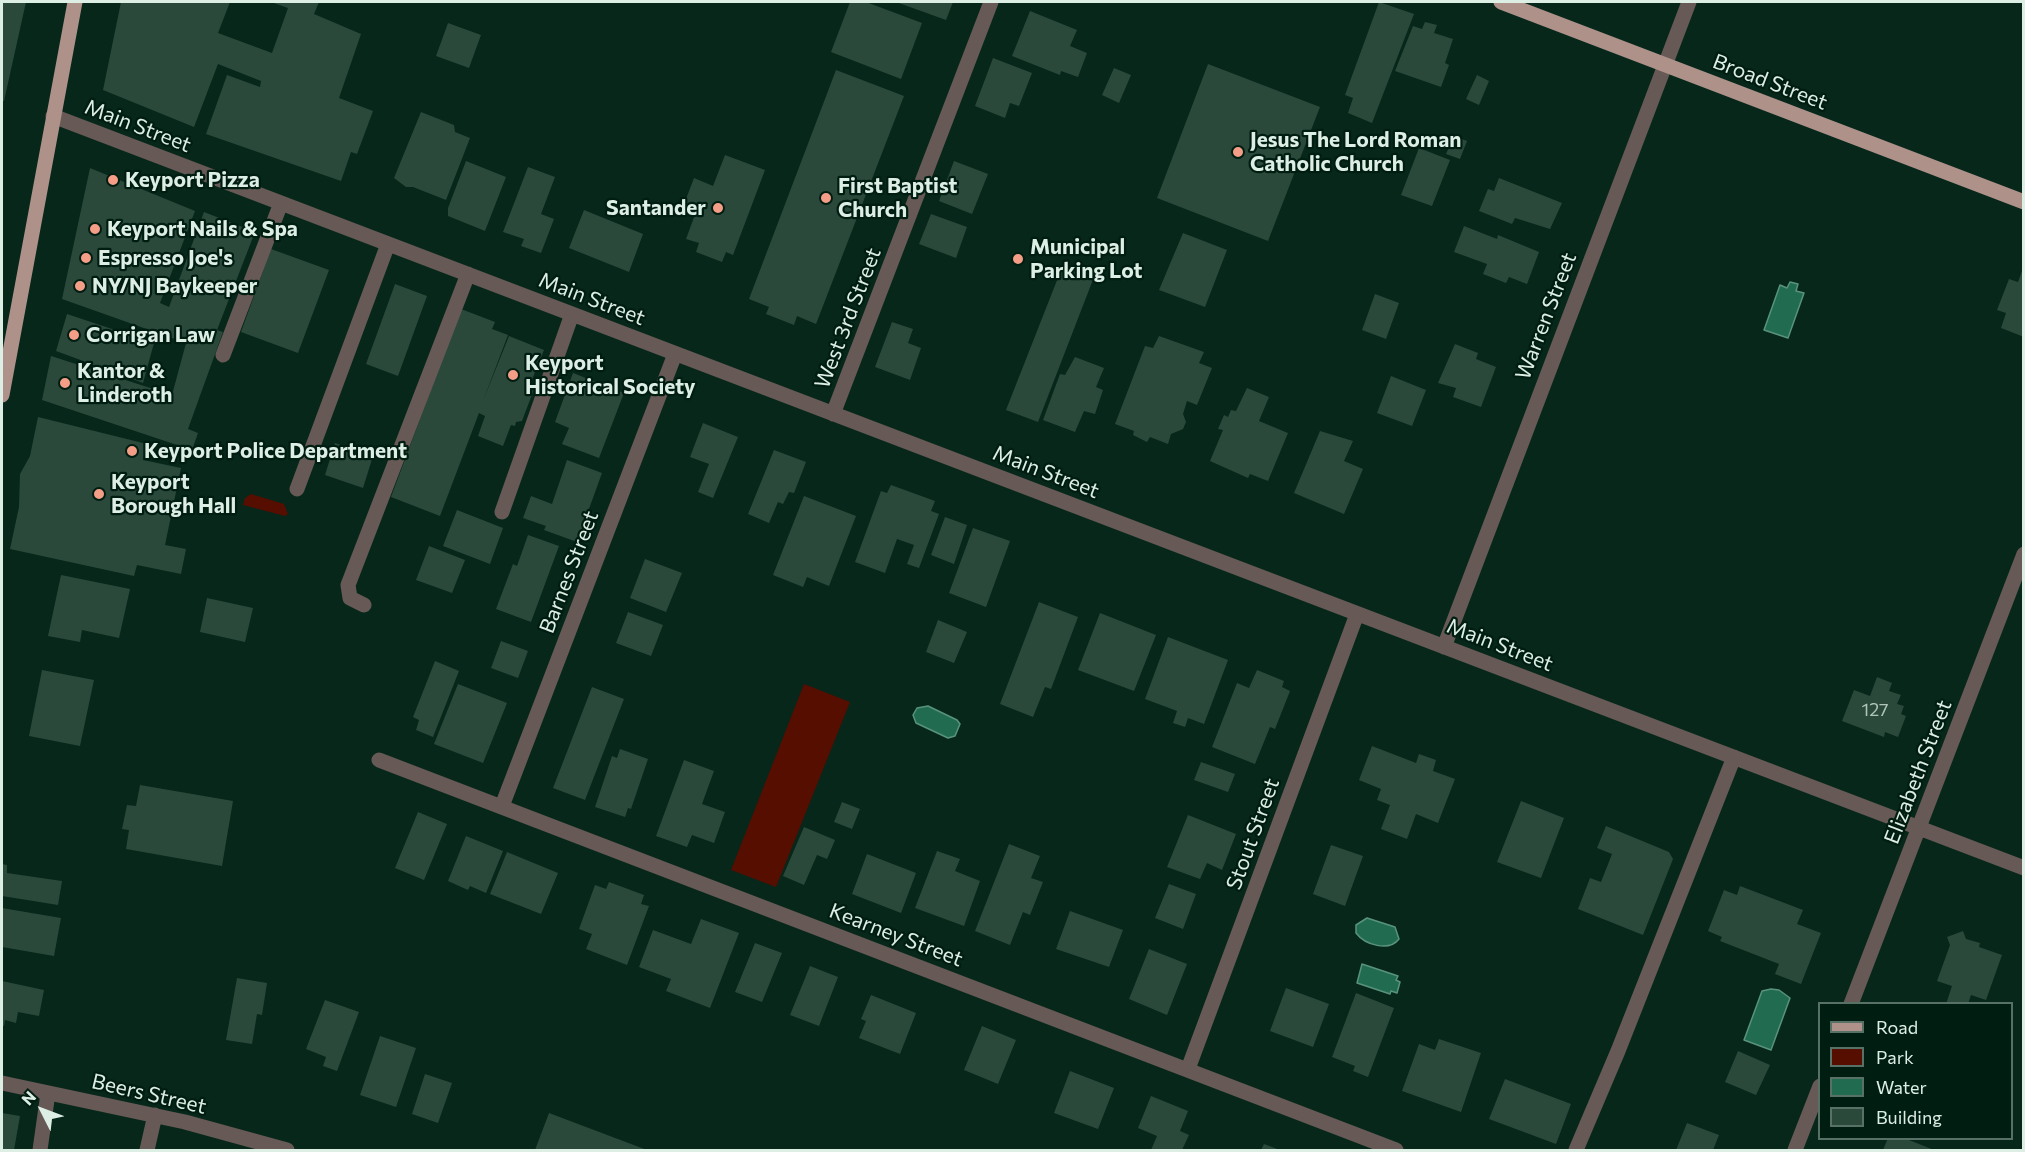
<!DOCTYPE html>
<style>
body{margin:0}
#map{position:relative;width:2025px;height:1152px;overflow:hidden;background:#07271b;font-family:Commissioner,sans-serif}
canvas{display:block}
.frame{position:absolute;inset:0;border:3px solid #ddeee5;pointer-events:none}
.legend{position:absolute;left:1818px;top:1002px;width:195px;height:138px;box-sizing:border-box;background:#001d12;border:2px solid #587166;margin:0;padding:8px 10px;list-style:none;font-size:18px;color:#ddeee5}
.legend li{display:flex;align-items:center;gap:12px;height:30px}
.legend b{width:30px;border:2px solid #587166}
.north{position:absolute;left:12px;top:1080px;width:60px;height:60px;-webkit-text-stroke:4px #001d12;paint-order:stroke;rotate:312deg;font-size:16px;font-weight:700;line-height:24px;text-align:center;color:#ddeee5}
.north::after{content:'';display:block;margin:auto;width:21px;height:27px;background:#ddeee5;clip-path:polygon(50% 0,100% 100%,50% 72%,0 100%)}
</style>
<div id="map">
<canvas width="2025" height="1152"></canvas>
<div class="frame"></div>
<ul class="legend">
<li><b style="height:8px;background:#ae9189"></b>Road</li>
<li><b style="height:16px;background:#550e00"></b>Park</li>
<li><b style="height:16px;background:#216c50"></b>Water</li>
<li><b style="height:16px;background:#2a493b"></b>Building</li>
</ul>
<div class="north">N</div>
</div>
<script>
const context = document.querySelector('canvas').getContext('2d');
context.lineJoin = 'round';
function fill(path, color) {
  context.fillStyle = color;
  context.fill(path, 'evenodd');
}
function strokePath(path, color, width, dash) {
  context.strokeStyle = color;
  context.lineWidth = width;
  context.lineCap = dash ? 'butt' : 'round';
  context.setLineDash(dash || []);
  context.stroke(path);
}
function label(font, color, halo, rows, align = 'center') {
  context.font = font + ' Commissioner,sans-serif';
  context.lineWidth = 4.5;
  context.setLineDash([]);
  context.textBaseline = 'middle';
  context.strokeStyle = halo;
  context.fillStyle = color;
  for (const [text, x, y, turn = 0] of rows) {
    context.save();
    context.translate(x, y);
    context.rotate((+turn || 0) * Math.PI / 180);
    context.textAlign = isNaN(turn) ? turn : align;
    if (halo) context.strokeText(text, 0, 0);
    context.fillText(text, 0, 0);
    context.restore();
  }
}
fill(new Path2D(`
 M251 494 284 504 288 514 285 516 243 505 245 498Z
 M804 684 850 702 776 887 731 870Z`), '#550e00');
const water = new Path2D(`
 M1790 282 1798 284 1796 291 1804 293 1788 338 1764 330 1780 285 1787 288Z
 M928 706 957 720 960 724 955 736 948 738 916 723 913 715 917 708Z
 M1367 918 1395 927 1399 939C1389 952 1365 945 1356 933V925Z
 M1362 964 1398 976 1396 980 1400 982 1397 993 1391 991 1390 994 1357 983Z
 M1771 989 1779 990 1790 998 1771 1050 1744 1040 1762 991Z`);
fill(water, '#216c50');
strokePath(water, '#59937d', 1.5);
fill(new Path2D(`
 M2 2H26L4 101H2Z
 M121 2H230L218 33 272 53 288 8 271 2H319L314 14 361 34 339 98 373 111 357 154 351 152 341 181 206 134 227 75 260 87 261 81 218 64 194 127 103 90Z
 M850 2H866L922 23 901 79 831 52Z
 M896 2H953L946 20Z
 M1379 2 1414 14 1372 123 1348 113 1353 98 1345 95Z
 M1030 11 1077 30 1070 46 1087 53 1078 77 1061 71 1060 75 1012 56Z
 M1425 22 1437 25 1434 33 1453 39 1445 63 1449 65 1441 87 1395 71 1413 26 1422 29Z
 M448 23 481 35 469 68 436 56Z
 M993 58 1032 73 1019 106 1010 103 1005 118 975 106Z
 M1208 64 1320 107 1268 241 1157 198Z
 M1114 68 1131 75 1119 103 1102 95Z
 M836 70 904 96 816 324 797 316 794 325 766 314 769 307 749 299Z
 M1477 75 1489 81 1479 105 1466 99Z
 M421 112 454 125 455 132 470 138 446 200 413 187H406L394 178Z
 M1454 136 1467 141 1460 159 1446 154Z
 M1419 148 1450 160 1432 206 1401 195Z
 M725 155 765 170 733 255 726 252 722 262 696 252 699 243 686 239 696 212 683 207 694 178 713 186Z
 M466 161 506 177 485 231 448 216V208Z
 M954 161 988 174 972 214 939 201Z
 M528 167 555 177 541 214 554 219 541 253 521 246 524 239 503 232Z
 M90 168 195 211 160 303 169 307 204 212 255 232 217 330 223 332 188 429 198 433 192 450 42 400 51 356 172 395 186 343 62 299Z
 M1499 178 1562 203 1550 229 1515 218 1512 224 1479 211 1488 189 1494 191Z
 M584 210 643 234 629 272 569 248Z
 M931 214 967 227 956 258 919 244Z
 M1464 226 1497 239 1498 235 1539 252 1527 284 1509 277 1506 283 1483 274 1487 264 1454 252Z
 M1183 233 1227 250 1205 307 1159 290Z
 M271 249 329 270 298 353 241 332Z
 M1063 265 1094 277 1038 422 1006 410Z
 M2023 268H2024V337L2001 328 2006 313 1997 310 2009 279 2018 282Z
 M395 284 427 296 398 376 366 364Z
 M1375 294 1399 303 1386 339 1362 330Z
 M461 309 495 322 492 329 508 335 483 401 509 336 544 350 531 382 536 384 522 421 516 422 515 426 511 425 503 446 478 436 485 416 479 413 440 516 391 497Z
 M67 314 154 343 143 383 56 351Z
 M892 322 913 329 908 343 921 348 910 380 875 367Z
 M1159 336 1204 352 1199 363 1212 368 1197 405 1187 401 1183 414 1186 422 1183 429 1171 434 1168 444 1150 437 1147 442 1133 435 1134 431 1115 424 1145 346 1153 348Z
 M1455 344 1478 353 1476 359 1496 367 1481 407 1453 397 1456 388 1438 383Z
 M1075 357 1104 368 1096 387 1103 390 1095 414 1084 411 1075 432 1043 420 1060 374 1065 375Z
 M573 373 624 393 599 458 562 444 569 428 555 422Z
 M1391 376 1426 390 1412 426 1377 413Z
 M1247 388 1269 397 1259 421 1288 433 1268 481 1250 474 1248 478 1210 461 1223 430 1218 429 1224 415 1228 417 1231 410 1236 411Z
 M38 417 147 444 143 460 181 468 165 545 186 549 181 574 137 565 134 576 10 549 19 507 20 474 30 456Z
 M703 423 738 437 713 498 698 492 709 464 690 457Z
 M1320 431 1353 441 1344 461 1363 469 1344 514 1294 493Z
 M335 443 373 456 363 488 325 475Z
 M774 450 806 462 794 493 789 492 783 504 778 502 769 523 748 514Z
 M567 460 602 473 577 542 544 530 546 526 523 518 531 496 552 504Z
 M891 485 935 501 931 511 939 514 919 568 907 564 914 545 897 539 885 573 855 562 881 491 887 493Z
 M804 496 856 516 829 586 807 577 803 587 773 575Z
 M457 510 503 528 490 564 443 546Z
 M945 517 967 525 954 564 931 555Z
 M973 528 1010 541 986 607 949 593Z
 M528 535 559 546 531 622 496 609 513 564 517 566Z
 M429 546 465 560 452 593 416 580Z
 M645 559 682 573 666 612 630 598Z
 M61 575 130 589 119 638 82 630 80 642 48 636Z
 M207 598 253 608 245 642 200 632Z
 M1039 602 1078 617 1051 689 1045 687 1033 717 1000 704Z
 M628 612 663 625 651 656 616 643Z
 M1100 613 1156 635 1134 691 1078 670Z
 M938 620 967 632 954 663 926 652Z
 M1168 637 1228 660 1204 724 1188 718 1185 727 1173 723 1177 711 1145 699Z
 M501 641 528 651 518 678 491 668Z
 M435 661 459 671 433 737 416 730 419 720 413 717Z
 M42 670 94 680 80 746 29 736Z
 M1257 670 1284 681 1282 687 1290 691 1275 729 1270 727 1255 764 1212 747 1237 683 1249 688Z
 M1877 677 1892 683 1889 691 1901 695 1897 704 1904 706 1901 714 1906 716 1898 737 1885 732 1884 737 1842 721 1854 690 1870 696Z
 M458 684 507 703 483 763 434 744Z
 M592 687 624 699 585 800 553 788Z
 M1372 746 1416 763 1419 754 1436 760 1433 771 1455 779 1438 823 1416 814 1407 839 1381 829 1390 805 1377 800 1381 789 1359 780Z
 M620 749 648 759 631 809 628 808 625 817 595 807 612 756 617 758Z
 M684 760 714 771 702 804 725 812 714 843 692 835 687 847 656 836Z
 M1201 762 1235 774 1228 792 1194 780Z
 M140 785 233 801 222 866 126 849 129 830 122 829 127 805 136 806Z
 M1521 801 1564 818 1541 878 1497 862Z
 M842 802 860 809 852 829 834 822Z
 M418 812 447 824 424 880 395 868Z
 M1188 815 1236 834 1222 870 1207 863 1200 879 1167 867Z
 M1606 826 1669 852 1673 859 1643 935 1578 909 1590 878 1601 882 1612 854 1597 848Z
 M804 827 835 840 827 859 817 855 804 885 783 876Z
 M466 836 503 851 486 893 470 886 468 890 448 881Z
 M1009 844 1040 856 1031 878 1043 882 1030 915 1023 912 1010 945 975 931Z
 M1331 845 1363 856 1345 906 1313 894Z
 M937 851 960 859 955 871 980 881 964 926 915 908Z
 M507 852 558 873 541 914 490 894Z
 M867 854 916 873 901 913 852 894Z
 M2 864 7 865V873L62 881 58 905 2 896Z
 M609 882 644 895 641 904 649 906 627 965 586 949 592 934 579 929 595 885 606 889Z
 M1169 884 1196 894 1183 929 1155 918Z
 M1740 886 1803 910 1797 924 1821 933 1801 984 1775 974 1779 964 1720 941 1722 937 1708 931 1724 890 1737 895Z
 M2 908 61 918 54 956 2 947Z
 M1070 911 1123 930 1109 967 1056 949Z
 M701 919 739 933 710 1008 666 991 671 979 639 967 653 930 691 944Z
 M1963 931 1966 939 1980 943 1979 947 2002 955 1986 1000 1971 995 1968 1004H1946L1952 986 1937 981 1950 945 1947 937Z
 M755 943 782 953 762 1002 735 992Z
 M1149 949 1187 964 1167 1015 1129 999Z
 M810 966 838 977 819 1026 790 1015Z
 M237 978 267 983 262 1015 257 1014 252 1044 226 1040Z
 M2 981 44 990 39 1016 18 1012 16 1023 5 1020 4 1026H2Z
 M1286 988 1329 1004 1313 1047 1270 1031Z
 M1356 993 1394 1008 1368 1077 1353 1071 1355 1066 1332 1057Z
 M871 995 916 1013 900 1054 859 1038 866 1021 861 1019Z
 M325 1000 359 1012 337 1071 323 1066 326 1057 306 1049Z
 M982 1026 1016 1040 998 1084 964 1070Z
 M380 1036 416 1048 396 1107 360 1095Z
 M1439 1039 1481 1053 1461 1112 1402 1091 1419 1044 1435 1050Z
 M1738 1051 1770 1065 1756 1095 1725 1082Z
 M1070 1071 1114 1088 1098 1129 1054 1113Z
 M425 1074 452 1083 438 1123 412 1114Z
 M1505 1079 1571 1104 1556 1144 1489 1119Z
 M1151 1096 1188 1111 1180 1131 1189 1135 1182 1150H1151L1157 1136 1138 1128Z
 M2 1113 20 1116 14 1150H2Z
 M549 1113 647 1150H535Z
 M1687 1123 1719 1135 1713 1150H1676Z
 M1888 1138H1904L1934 1150H1883Z
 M1264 1144 1280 1150H1261Z`), '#2a493b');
strokePath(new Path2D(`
 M53 116 2024 868
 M223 355 281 203
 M833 414 991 2
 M297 489 388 244
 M502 512 572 314
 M364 605 350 598 348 585 468 274
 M1444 647 1689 2
 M379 760 1396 1150
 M502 806 675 354
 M1851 1004 2024 554
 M1188 1069 1357 614
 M2 1083 185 1122 287 1150
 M40 1150 48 1093
 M147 1150 155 1115
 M1576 1150 1618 1051 1734 757
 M1795 1150 1820 1086`), '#675955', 15);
strokePath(new Path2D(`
 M1501 2 2024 202
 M2 395 75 2`), '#ae9189', 15);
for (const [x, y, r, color] of [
 [1238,152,6,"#f49e88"],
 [113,180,6,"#f49e88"],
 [826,198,6,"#f49e88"],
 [718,208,6,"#f49e88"],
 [95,229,6,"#f49e88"],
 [86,258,6,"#f49e88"],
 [1018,259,6,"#f49e88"],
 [80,286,6,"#f49e88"],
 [74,335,6,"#f49e88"],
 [513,375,6,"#f49e88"],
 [65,383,6,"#f49e88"],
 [132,451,6,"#f49e88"],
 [99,494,6,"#f49e88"]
]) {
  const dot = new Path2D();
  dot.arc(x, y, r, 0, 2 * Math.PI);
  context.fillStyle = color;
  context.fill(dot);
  strokePath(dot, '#001d12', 2);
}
label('18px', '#b0c5ba', null, [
 ["127",1875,710]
]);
label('21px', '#ddeee5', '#001d12', [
 ["Broad Street",1770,82,21],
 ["Main Street",138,126,21],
 ["Main Street",592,299,21],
 ["Warren Street",1546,316,-69],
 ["West 3rd Street",848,318,-69],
 ["Main Street",1046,472,21],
 ["Barnes Street",569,572,-69],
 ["Main Street",1500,645,21],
 ["Elizabeth Street",1918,772,-69],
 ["Stout Street",1253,834,-70],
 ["Kearney Street",896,935,21],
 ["Beers Street",149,1094,13]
]);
label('bold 21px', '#ddeee5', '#001d12', [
 ["Jesus The Lord Roman",1250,140],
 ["Catholic Church",1250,164],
 ["Keyport Pizza",125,180],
 ["First Baptist",838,186],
 ["Church",838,210],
 ["Santander",706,208,"right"],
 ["Keyport Nails & Spa",107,229],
 ["Municipal",1030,247],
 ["Parking Lot",1030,271],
 ["Espresso Joe's",98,258],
 ["NY/NJ Baykeeper",92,286],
 ["Corrigan Law",86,335],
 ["Keyport",525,363],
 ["Historical Society",525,387],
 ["Kantor &",77,371],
 ["Linderoth",77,395],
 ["Keyport Police Department",144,451],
 ["Keyport",111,482],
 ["Borough Hall",111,506]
], 'left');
</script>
